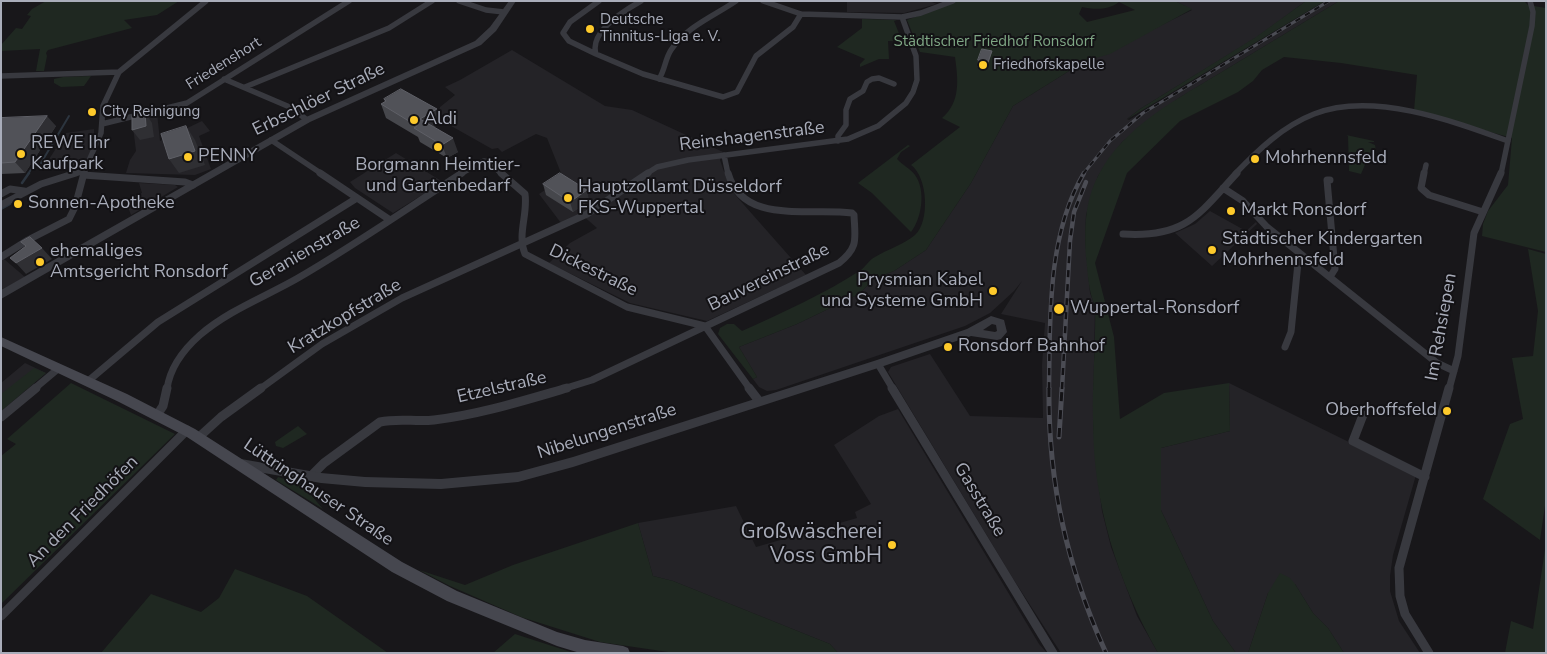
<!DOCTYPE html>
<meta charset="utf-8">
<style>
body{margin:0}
#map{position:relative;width:1547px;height:654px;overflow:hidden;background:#18171a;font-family:"Nunito Sans",sans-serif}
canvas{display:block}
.frame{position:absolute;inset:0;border:2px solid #a9adba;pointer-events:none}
</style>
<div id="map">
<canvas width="1547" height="654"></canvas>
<div class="frame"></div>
</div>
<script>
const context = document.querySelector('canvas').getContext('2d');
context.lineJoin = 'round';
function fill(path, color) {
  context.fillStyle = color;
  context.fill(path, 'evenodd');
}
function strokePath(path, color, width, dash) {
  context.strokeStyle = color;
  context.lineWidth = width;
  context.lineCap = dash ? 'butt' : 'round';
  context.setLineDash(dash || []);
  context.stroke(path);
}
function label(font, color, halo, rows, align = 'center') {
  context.font = font + ' "Nunito Sans",sans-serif';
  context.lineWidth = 4;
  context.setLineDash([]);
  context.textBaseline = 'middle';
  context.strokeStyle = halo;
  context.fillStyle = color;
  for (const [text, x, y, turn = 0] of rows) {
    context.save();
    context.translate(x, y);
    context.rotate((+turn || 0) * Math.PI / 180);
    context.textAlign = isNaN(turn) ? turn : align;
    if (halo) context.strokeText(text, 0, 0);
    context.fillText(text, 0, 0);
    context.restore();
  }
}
fill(new Path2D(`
 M847 1H929L937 4 904 13 847 12Z
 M1175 1H1306L1257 37 1140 109 1127 119 1129 120 1325 1H1339L1179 98 1122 142 1098 176 1086 215 1085 239 1090 293 1095 306 1093 422 1097 471 1102 511 1111 547 1137 616 1158 653H1061L1012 577 888 372 891 367 930 354 970 416 1043 418 1042 365 1045 323 1001 314 1022 281 1014 291 990 313 965 326 776 390 767 391 759 387 753 379 757 377 739 347 797 324 849 299 859 294 875 278 894 271 926 250 971 183 1013 106 1085 61 1087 62 1192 10Z
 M512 50 605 106 632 110 723 152 720 160 730 189 806 275 707 321 630 303 549 263 570 243 597 228 581 214 561 223 539 194 563 178 547 138 536 134 502 152 498 148 492 149 437 118 440 107 455 95 445 87 460 80Z
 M157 113 160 141 202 121 210 131 199 136 211 169 195 175 126 173 130 160 136 151 132 119Z
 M94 129V139H96L84 165 42 170 66 133Z
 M396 153 443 182 393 213 355 188 350 182Z
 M139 183 175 185 178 187 131 215 125 199 142 193Z
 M1210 211 1246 231 1256 222 1257 224 1212 266 1175 233 1195 224Z
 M4 259 25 277 1 290V261Z
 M25 363 46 373 1 411V383Z
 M1229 383 1416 475 1393 555 1390 576V591L1399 621 1420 653H1344L1328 628 1313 613 1295 584 1268 593 1248 653H1236L1213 621 1161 510V448L1230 431Z
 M898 409 1039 644 1047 653H838L830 644 673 581 653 576 638 523 736 506 756 547 857 518 855 512 871 504 834 445 879 416Z`), '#242327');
fill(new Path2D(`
 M46 1H179L157 15 124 20 132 28 48 50 46 53 47 56 44 71H36L40 49 1 51V45L16 28 22 29 31 16 27 15 32 9Z
 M957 1H1175L1192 9 1110 54 1085 61 1013 106 971 183 926 250 894 271 875 278 859 294 849 299 797 324 739 347 757 377 753 379 718 334 720 328 727 324H734L742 331C782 313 824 294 861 270 866 266 869 260 875 257 888 249 903 245 915 235 930 222 928 177 911 165L960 127 942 118C961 102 958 79 955 57L920 52 907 20ZM1119 2 1135 10 1087 22 1079 14 1082 7C1095 10 1109 10 1119 2Z
 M1306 1H1325L1126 120 1140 109 1256 37Z
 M1339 1H1524L1528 5 1546 8V252L1482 236 1483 224 1488 211 1508 185 1512 138 1414 111 1417 75 1341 63 1284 57 1262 70 1253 81 1238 92 1180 121 1127 173 1095 263 1114 337 1120 419 1164 393 1229 383 1230 431 1161 448V510L1213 621 1236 653H1158C1117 580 1093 504 1093 420 1092 382 1096 344 1095 306 1088 290 1088 274 1086 257 1084 229 1085 201 1098 176 1123 126 1179 98 1225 70 1263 47 1301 24 1339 1Z
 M862 19 897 20 894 21 902 41H888L889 59H879L860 67V64L865 59 837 47 862 28Z
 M91 76 84 86 61 87 54 83V79L63 77Z
 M1346 135 1374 141V142H1368L1375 145 1376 151 1370 153 1361 174 1349 171 1348 136Z
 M908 145 910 146 901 152 897 159C902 165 910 168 915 175 926 190 922 218 911 232L872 193 858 183Z
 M1528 249 1546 254V499L1540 540 1483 499 1510 424 1523 419 1512 358 1533 356 1538 311Z
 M34 368 46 373 1 411V394Z
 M71 383 175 434 1 604V456L16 444 7 439Z
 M298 426 307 434 283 448 276 446 275 442Z
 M278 477 315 488 311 495 323 509 276 480Z
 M638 523 653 576 673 581 830 644 838 653H675L600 642 521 617 450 586 419 570 465 585 513 565Z
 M1546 543V653H1505L1511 621 1533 629Z
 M235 569 307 596 388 653H101L151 594 201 612 219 598Z
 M1280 573 1290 578 1295 584 1313 613 1328 628 1344 653H1248L1268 593Z
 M515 634 574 653H493Z`), '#1f2821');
strokePath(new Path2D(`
 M41 163 69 116
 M28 174 32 168`), '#2c353f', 2);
strokePath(new Path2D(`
 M22 183 29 173
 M1 209 10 204`), '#2c353f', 2.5);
strokePath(new Path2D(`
 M459 1 486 10 504 12
 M641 1C625 10 589 32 596 54L643 74 723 97 737 92 756 56 793 27 801 14
 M763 1 801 14 902 17 921 13 953 1
 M596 54 569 41 563 33 570 22 599 1
 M1 76 119 72
 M224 79 292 108 307 120
 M659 79C665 70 665 59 671 50 686 27 714 16 736 1
 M245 87 389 28 432 1
 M102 124 187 103 349 1
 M271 140 322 174
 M838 141V136L846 125V110L850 99 863 91 867 82 872 79 879 78 894 84
 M724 155 728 174
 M72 174 85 171
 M83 174 101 133 103 106 119 72 206 1
 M460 174 484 161 488 162 502 174
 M646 174 657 167 688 160 848 139 878 126 906 103 913 92 917 80 916 56 902 17
 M1235 174C1258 150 1283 126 1314 114 1372 91 1453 121 1508 141
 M1424 174 1426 165
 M1501 174 1532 26 1533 12 1530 1`), '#38393f', 5.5);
strokePath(new Path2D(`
 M320 173 390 220
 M501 173 525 194C528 215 517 234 525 254L627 307 705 326 750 389
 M1424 173 1421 188 1429 195 1483 212
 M83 175 185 182 193 185
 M1330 180H1327L1335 269 1330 277
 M1223 188 1243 201 1267 227 1437 363 1454 371
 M1 194 10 189 24 191
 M1 205 41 184 76 173
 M1123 234C1186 238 1198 215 1237 173
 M1 257 28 240 69 219 75 207 84 173
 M1285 347 1291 332 1299 253
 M878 364 893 389
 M87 382 158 322 357 198
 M34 389 59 368
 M167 389C170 367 183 350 200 335 229 310 265 297 298 278 355 245 408 208 462 173
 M260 389 322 344 402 298 587 214 648 173
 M563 389 592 380 839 263C859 247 855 239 854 215L852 213C810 207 743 226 728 173
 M1449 389 1458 356 1474 233 1501 173`), '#38393f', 7);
strokePath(new Path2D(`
 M749 388 759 401
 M892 388 1053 653
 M157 415 163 406 167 388
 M1363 415 1353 441 1425 477
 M1 417 36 388
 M199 437 221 417 261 388
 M311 476 324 463 380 422C398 418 416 422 434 420 481 414 522 401 567 388
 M1 616 187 430
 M1429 653 1405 614 1400 596 1399 568 1449 388`), '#38393f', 9);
fill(new Path2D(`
 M509 1H516L496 31 481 45 310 122 1 299V290L304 118 475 41 490 27Z
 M991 316 1004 320 1007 332 1001 339 997 340 971 336 878 368 573 467 518 482 441 489 365 487 321 483 241 469 237 468 235 464 237 460 241 459 321 473 365 477 441 479 518 472 573 457 877 360 967 329ZM992 324 996 325 997 331 995 332 983 330Z`), '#38393f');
fill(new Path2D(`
 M1 337 127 394 195 429 402 562 457 591 557 632 585 640 623 646 628 648 630 653H580L557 646 447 601 392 572 187 437 119 402 1 346Z`), '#46474f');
const railFar2 = new Path2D(`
 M1083 174 1110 141 1143 113 1329 1`);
const railFar1 = new Path2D(`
 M1049 389C1050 319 1047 235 1084 173
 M1062 389 1070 241 1074 212 1086 182`);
const rail = new Path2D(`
 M1049 388C1048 483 1067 567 1106 653
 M1059 437 1062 388`);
strokePath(railFar2, '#4b4c54', 3);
strokePath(railFar1, '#4b4c54', 4.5);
strokePath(rail, '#4b4c54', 5);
strokePath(railFar2, '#131215', 2, [5.5]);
strokePath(railFar1, '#131215', 2.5, [7]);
strokePath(rail, '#131215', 3, [9]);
fill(new Path2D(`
 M992 51 987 69 977 67 978 60Z
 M384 99 437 109 442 122 434 127 458 152 447 158 420 142 418 137 386 118 381 104 385 102Z
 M1 118 56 126 25 173 1 174Z
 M543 184 589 200 573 212 546 195Z`), '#46474c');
fill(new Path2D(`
 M437 109 442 122 425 133 420 119Z
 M145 112 152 123 154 137 140 140 132 130Z
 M47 116 56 126 25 173 15 162Z
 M186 126 195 140 205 165 179 173 169 159Z
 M453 138 458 152 447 158 442 145Z
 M587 190 589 200 573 212 570 202Z
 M42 248 52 259 26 274 16 263Z`), '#2f2f33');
const building = new Path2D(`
 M982 49 992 51 988 62 978 60Z
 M401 89 437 109 420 119 453 138 442 145 414 128 417 126 381 104 386 101 384 99Z
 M145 112 146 126 132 130V115Z
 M47 116 15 162 1 163V118Z
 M186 126 195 151 169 159 161 134Z
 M560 173 587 190 570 202 543 184Z
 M30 237 42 248 16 263 10 258 26 246 21 242Z`);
fill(building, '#515258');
strokePath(building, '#5f6067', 1);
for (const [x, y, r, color] of [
 [590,29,5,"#feca2b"],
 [983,65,5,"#feca2b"],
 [92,112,5,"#feca2b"],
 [414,120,5,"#feca2b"],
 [438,147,5,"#feca2b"],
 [21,154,5,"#feca2b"],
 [188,157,5,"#feca2b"],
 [1255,159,5,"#feca2b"],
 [568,198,5,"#feca2b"],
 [18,204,5,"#feca2b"],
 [1231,211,5,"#feca2b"],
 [1212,250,5,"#feca2b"],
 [40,262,5,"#feca2b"],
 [993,291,5,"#feca2b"],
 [1059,309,6,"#feca2b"],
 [948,347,5,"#feca2b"],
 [1447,411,5,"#feca2b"],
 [892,545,5,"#feca2b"]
]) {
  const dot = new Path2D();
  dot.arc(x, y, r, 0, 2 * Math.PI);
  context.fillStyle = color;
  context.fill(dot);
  strokePath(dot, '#131215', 2);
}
label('15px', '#a9adba', '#131215', [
 ["Deutsche",600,20],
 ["Tinnitus-Liga e. V.",600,37],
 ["Friedhofskapelle",993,65],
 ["City Reinigung",102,112]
], 'left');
label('15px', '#7fa785', '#131215', [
 ["Städtischer Friedhof Ronsdorf",994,42]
]);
label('15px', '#a9adba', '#131215', [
 ["Friedenshort",224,64,-32]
]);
label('18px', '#a9adba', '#131215', [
 ["Erbschlöer Straße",319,100,-26],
 ["Reinshagenstraße",752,137,-7],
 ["Geranienstraße",305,253,-30],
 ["Dickestraße",593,271,26],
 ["Bauvereinstraße",769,278,-26],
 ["Kratzkopfstraße",345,317,-31],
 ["Im Rehsiepen",1442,327,-80],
 ["Etzelstraße",502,388,-13],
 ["Nibelungenstraße",607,432,-18],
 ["Lüttringhauser Straße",318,493,34],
 ["Gasstraße",979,500,59],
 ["An den Friedhöfen",83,512,-45]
]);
label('18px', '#a9adba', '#131215', [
 ["Aldi",424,120],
 ["REWE Ihr",31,144],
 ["Kaufpark",31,165],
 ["PENNY",198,157],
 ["Mohrhennsfeld",1265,159],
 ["Borgmann Heimtier-",438,166,"center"],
 ["und Gartenbedarf",438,187,"center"],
 ["Hauptzollamt Düsseldorf",578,188],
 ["FKS-Wuppertal",578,209],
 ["Sonnen-Apotheke",28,204],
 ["Markt Ronsdorf",1241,211],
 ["Städtischer Kindergarten",1222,240],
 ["Mohrhennsfeld",1222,261],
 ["ehemaliges",50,252],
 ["Amtsgericht Ronsdorf",50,273],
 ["Prysmian Kabel",983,281,"right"],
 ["und Systeme GmbH",983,302,"right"],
 ["Wuppertal-Ronsdorf",1070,309],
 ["Ronsdorf Bahnhof",958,347],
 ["Oberhoffsfeld",1437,411,"right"]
], 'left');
label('21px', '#a9adba', '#131215', [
 ["Großwäscherei",882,533],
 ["Voss GmbH",882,557]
], 'right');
</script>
